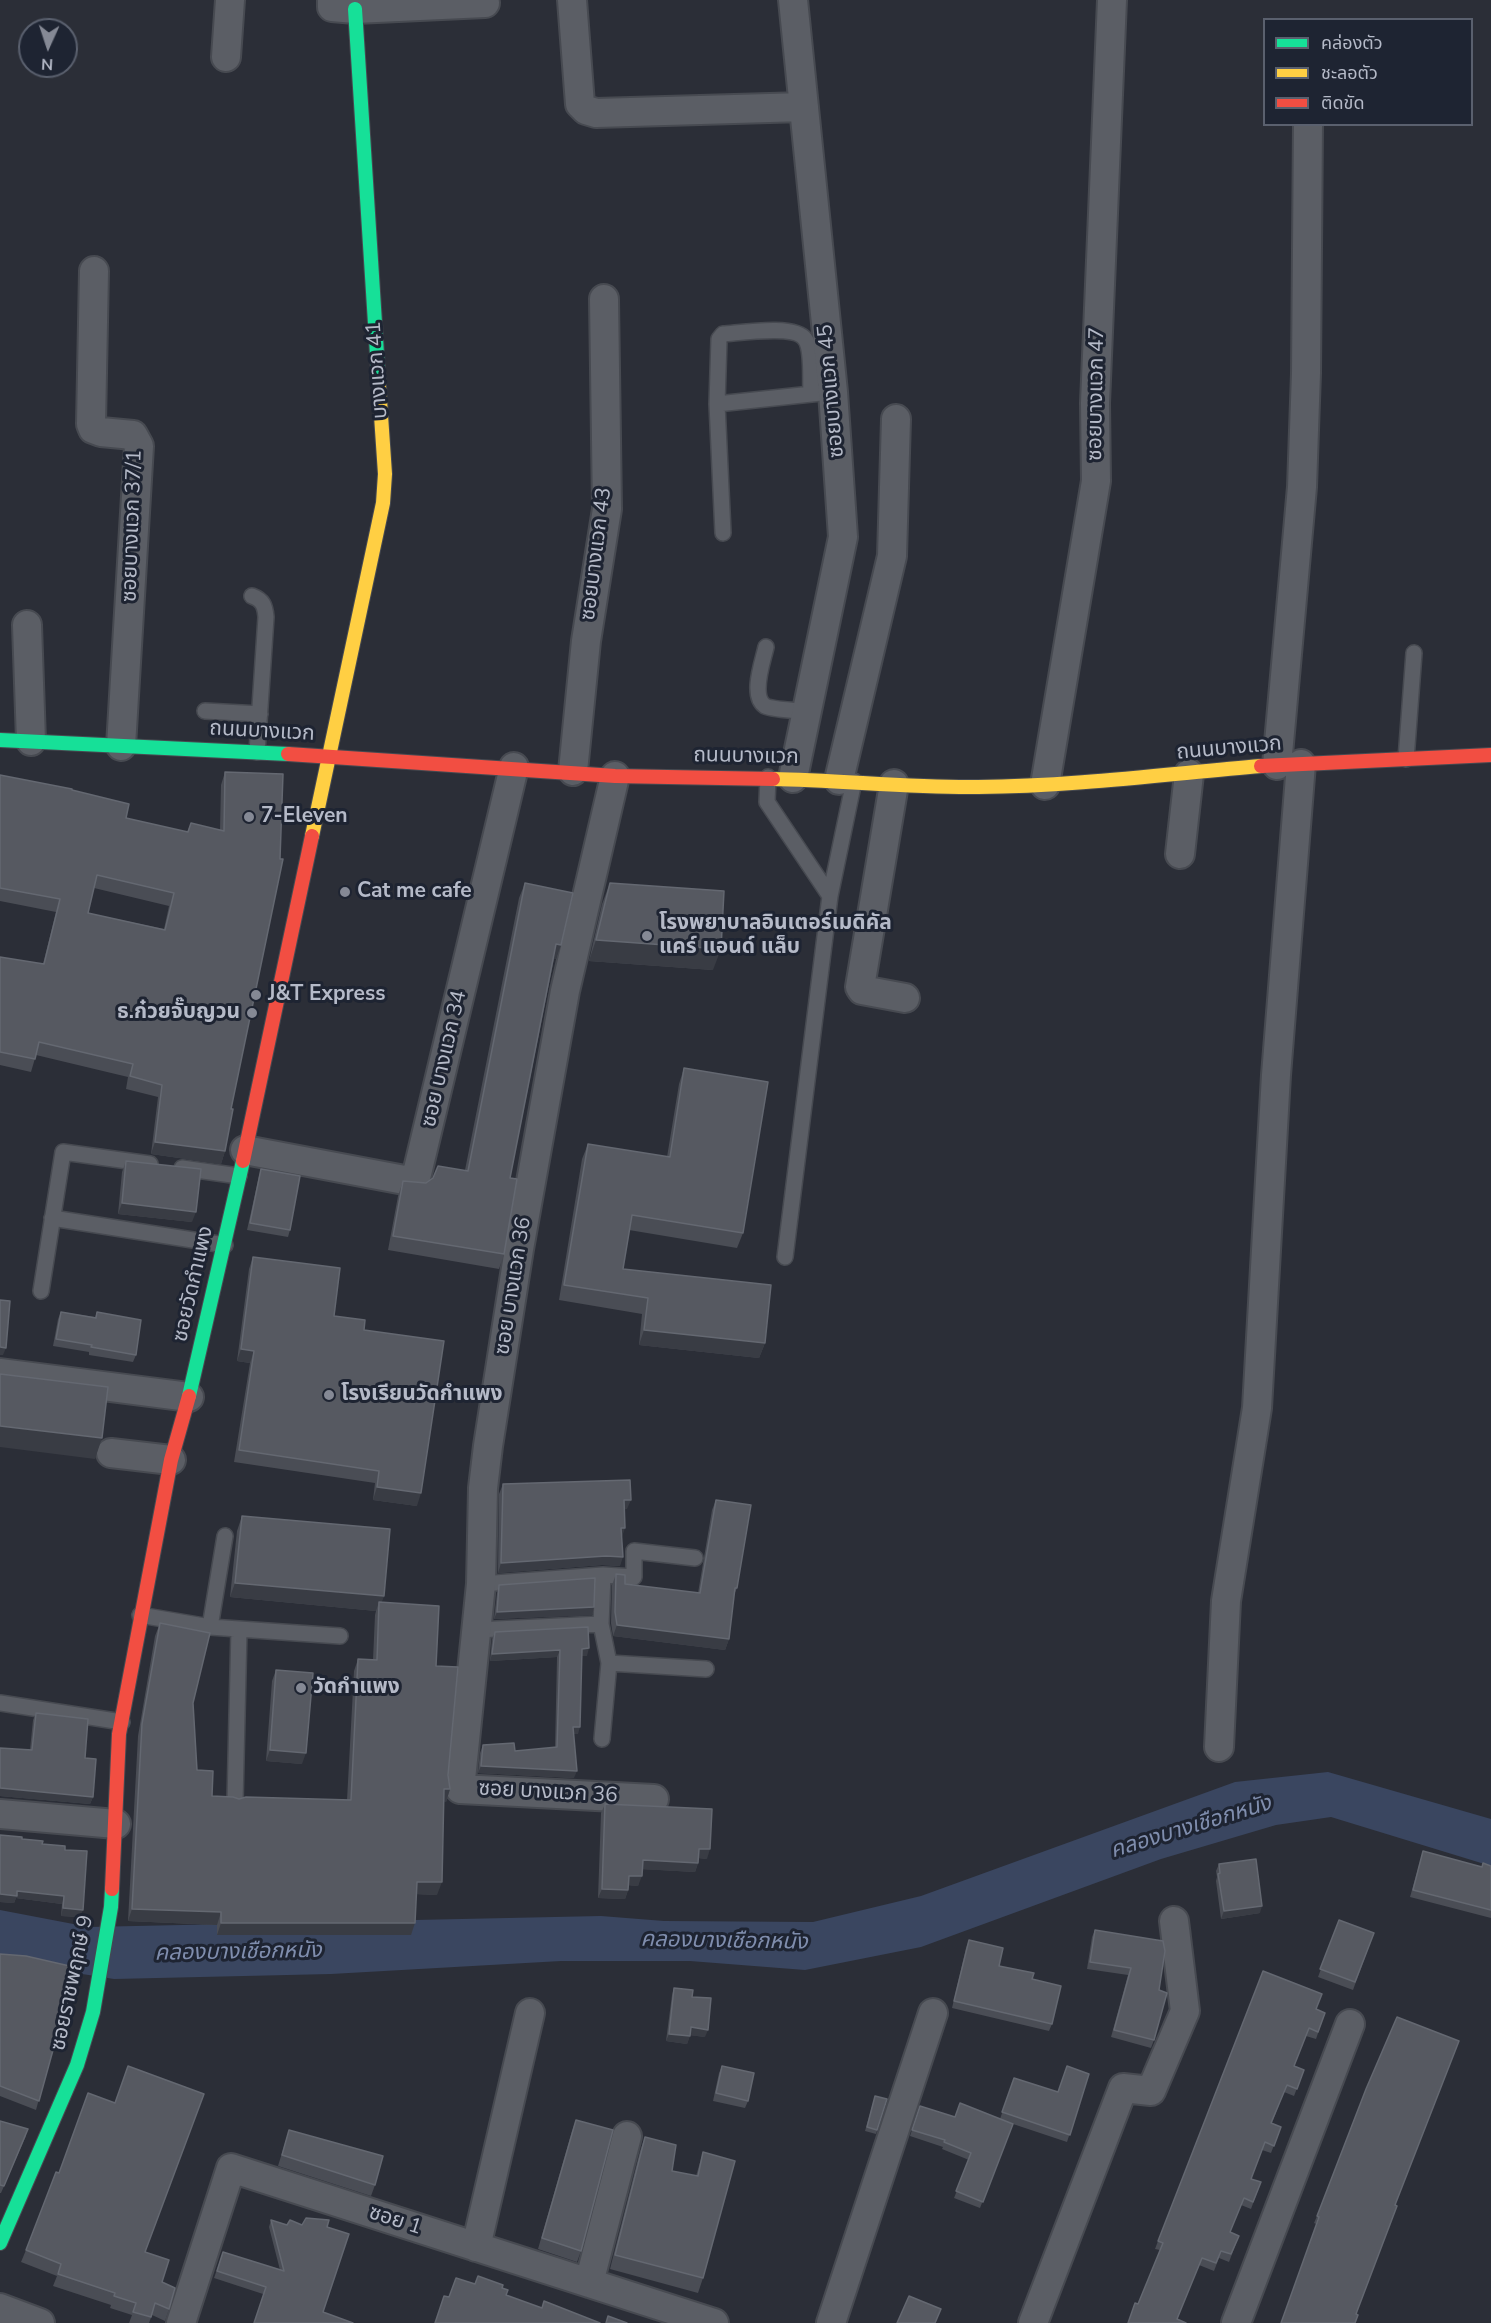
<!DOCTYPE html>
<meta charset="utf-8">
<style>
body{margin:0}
#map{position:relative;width:1491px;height:2323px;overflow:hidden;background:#2b2e37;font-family:"Nunito Sans","Noto Sans Thai",sans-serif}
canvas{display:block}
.legend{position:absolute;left:1263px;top:18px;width:210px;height:108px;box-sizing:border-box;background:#1e2432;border:2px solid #5a606e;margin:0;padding:8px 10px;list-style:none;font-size:18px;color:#b5bac8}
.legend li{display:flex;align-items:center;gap:12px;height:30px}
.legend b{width:30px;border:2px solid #5a606e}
.north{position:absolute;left:18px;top:18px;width:60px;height:60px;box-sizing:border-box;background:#1e2432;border:2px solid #5a606e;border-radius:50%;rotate:183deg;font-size:16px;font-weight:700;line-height:24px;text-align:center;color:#b5bac8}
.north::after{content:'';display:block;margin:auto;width:21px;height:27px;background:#858995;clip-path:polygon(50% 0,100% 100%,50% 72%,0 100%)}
</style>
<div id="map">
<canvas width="1491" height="2323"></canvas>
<ul class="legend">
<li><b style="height:8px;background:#16e098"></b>คล่องตัว</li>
<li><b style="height:8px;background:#ffcf43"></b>ชะลอตัว</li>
<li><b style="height:8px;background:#f24e42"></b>ติดขัด</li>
</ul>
<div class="north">N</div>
</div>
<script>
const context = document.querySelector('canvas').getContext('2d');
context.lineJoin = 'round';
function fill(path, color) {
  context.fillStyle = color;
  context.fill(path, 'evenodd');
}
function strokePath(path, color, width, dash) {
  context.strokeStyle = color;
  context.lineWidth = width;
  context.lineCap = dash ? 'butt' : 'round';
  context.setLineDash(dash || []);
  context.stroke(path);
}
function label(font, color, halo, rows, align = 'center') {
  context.font = font + ' "Nunito Sans","Noto Sans Thai",sans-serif';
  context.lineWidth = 6;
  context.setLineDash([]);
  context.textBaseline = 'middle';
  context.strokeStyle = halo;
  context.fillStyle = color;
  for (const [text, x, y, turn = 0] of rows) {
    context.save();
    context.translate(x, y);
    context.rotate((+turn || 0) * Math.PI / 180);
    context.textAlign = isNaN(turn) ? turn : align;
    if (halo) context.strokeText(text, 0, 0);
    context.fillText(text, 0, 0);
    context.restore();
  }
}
fill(new Path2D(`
 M1328 1772 1491 1819V1866L1331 1817 1276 1825 1161 1859 921 1947 805 1970 690 1961H561L331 1974 114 1979 0 1961V1910L89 1927 601 1916 664 1921 813 1922 921 1896 1235 1782Z`), '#3a4660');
const lane = new Path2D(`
 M717 404 821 393
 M723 533 717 404 719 339 723 334C740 333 795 324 805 339 813 349 810 381 811 394
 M252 596C263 600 265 606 266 617L257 752
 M766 647C763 661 750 696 765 706 773 710 797 710 807 712
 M205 711 260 714
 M1406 759 1414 653
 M768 777 767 802 830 896 785 1257
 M830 896 854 781
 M182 1168 239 1176
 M52 1218 225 1245
 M41 1291 63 1152 150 1164
 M481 1584 603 1575 634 1577V1551L695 1558
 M140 1615 210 1627 340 1636
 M210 1627 225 1536
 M476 1630 601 1624
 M609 1663 706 1669
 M0 1703 122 1722
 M602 1739 609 1663 601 1624 603 1575
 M235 1802 239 1629`);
const street = new Path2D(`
 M332 0V7L355 9 485 3
 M572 0 580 104 586 110 596 113 804 107
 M226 57 230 0
 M94 271 91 424 93 429 101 432 133 435 139 446 121 746
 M27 625 31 741
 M1277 765 1302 487 1306 373 1308 124
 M573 771 586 641 607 509 604 299
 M615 776 565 991 519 1249 488 1446 483 1488 481 1584 460 1789 654 1799
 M793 778 843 537 833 392 793 0
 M839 780 892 556 896 419
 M894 784 860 987 862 990 905 998
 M1045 785 1096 481 1095 403 1112 0
 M1180 854 1189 774
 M245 1150 415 1182 514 767
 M0 1373 189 1397
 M111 1453 171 1460
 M1219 1747 1226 1601 1257 1408 1276 1075 1301 764
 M0 1814 116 1824
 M476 2247 530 2013
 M589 2283 627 2136
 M0 2308 40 2323
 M181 2323 231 2168 714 2323
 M831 2323 933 2013
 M1033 2323 1123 2088 1151 2091 1185 2011 1174 1921
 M1236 2323 1350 2024`);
const fast = new Path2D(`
 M355 9 379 386
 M0 740 288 754
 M189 1396 243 1161
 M0 2243 77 2065 93 2012 111 1907 112 1889`);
const slow = new Path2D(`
 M773 779C841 780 910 788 978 787 1073 786 1167 774 1261 766
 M312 836 383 503 385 474 379 386`);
const jam = new Path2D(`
 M288 754 615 776 773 779
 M1261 766 1491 755
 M243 1161 312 836
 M112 1889 119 1734 171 1460 189 1396`);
strokePath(lane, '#474a51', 18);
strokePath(street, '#474a51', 32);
strokePath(fast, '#474a51', 16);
strokePath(slow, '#474a51', 16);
strokePath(jam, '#474a51', 16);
strokePath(lane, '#5b5e65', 15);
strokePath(street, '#5b5e65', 28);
strokePath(fast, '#16e098', 14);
strokePath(slow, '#ffcf43', 14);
strokePath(jam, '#f24e42', 14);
fill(new Path2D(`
 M225 772 231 1109 225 1151 221 1164 151 1154 158 1097 126 1089 128 1077 36 1055 31 1072 0 1065V957L43 964 56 912 0 901V775L72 790 126 818 187 832 191 823 220 830 221 785ZM94 888 169 906 164 929 88 913Z
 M525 883 556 959H554L510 1178 504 1254 499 1269 388 1250 398 1196 403 1181 426 1183 465 1170 519 898Z
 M610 883 713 970 589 961 602 904Z
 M684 1068 743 1233 737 1248 629 1230 623 1269 765 1343 759 1358 639 1345 642 1314 559 1300 582 1159 588 1144 667 1157 679 1084Z
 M126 1161 192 1222 118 1214 122 1172Z
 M261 1169 290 1230 288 1237 247 1230 259 1176Z
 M253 1257 334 1316 364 1330 417 1506 373 1500 375 1483 234 1462 250 1363 237 1361 249 1269Z
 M61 1312 95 1317 97 1312 136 1355 133 1362 89 1355V1352L53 1346 58 1319Z
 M503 1484 627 1509H624L620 1566 602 1565 498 1573 499 1494Z
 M716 1500 737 1588 734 1595 729 1639 725 1650 613 1636 611 1623 612 1585 616 1574 625 1584 698 1593 712 1510Z
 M242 1516 384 1596 381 1602 436 1666 450 1789 446 1802 444 1801 437 1895 416 1894 411 1935H217V1925L128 1921 138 1736 155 1636 160 1623 193 1703 197 1770 212 1796 239 1799 347 1800 354 1671 358 1659 373 1660 375 1615 376 1611 230 1597 237 1531Z
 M499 1585 594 1607 592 1615 494 1619 497 1593Z
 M495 1632 587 1656H582L578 1734H574V1778L478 1773 480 1753 483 1745 515 1751 555 1748 557 1657 490 1661 492 1639Z
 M276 1670 302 1764 266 1761 272 1681Z
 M36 1713 85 1758 93 1797 90 1804 0 1796V1748L30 1750 33 1720Z
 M605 1804 707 1859 699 1858 698 1863 695 1872 642 1869 638 1886 628 1885V1890L625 1899 598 1898 601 1813Z
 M0 1835 22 1839 65 1850 80 1917 61 1916 62 1904 16 1898 14 1903 0 1902Z
 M1423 1851 1482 1867 1491 1866V1918L1410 1897Z
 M1219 1864 1260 1913 1221 1919 1216 1881 1217 1877 1216 1871Z
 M1339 1920 1374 1933 1353 1990 1318 1977Z
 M1095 1930 1159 1990 1154 2040 1151 2048 1111 2037 1128 1975 1087 1969 1092 1937Z
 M969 1940 999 1966 1032 1979 1052 2024 1049 2031 952 2008 966 1948Z
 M0 1954 62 2033 59 2041 55 2040 36 2110 0 2096Z
 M674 1988 692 1997 705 2037 690 2035 687 2044 666 2041 672 1995Z
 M1316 2010 1325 2013 1316 2039 1306 2036 1294 2066 1304 2070 1294 2096 1284 2092 1272 2123 1281 2127 1271 2153 1262 2150 1251 2179 1261 2182 1251 2209 1241 2205 1230 2232 1239 2236 1229 2262 1219 2258 1214 2271 1199 2265 1177 2319 1138 2304 1160 2250 1155 2249 1158 2241Z
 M722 2066 748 2101 745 2108 713 2101 719 2073Z
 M1089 2074 1067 2142 1013 2124 980 2208 954 2198 969 2160 942 2149 943 2147 910 2136 920 2106 955 2117 1000 2119 1014 2078 1058 2092Z
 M1366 2089 1316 2224 1314 2223 1317 2216Z
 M875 2096 887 2099 876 2134 865 2131Z
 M576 2120 581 2251 577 2262 538 2249 572 2131Z
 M0 2121 26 2136 1 2193H0Z
 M289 2130 375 2185 371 2196 278 2166Z
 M645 2137 672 2171 696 2176 703 2152V2278L698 2293 610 2269 640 2151Z
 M271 2220 287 2225H302L329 2220 263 2294 214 2278 223 2252 280 2270 269 2227Z
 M26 2250 145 2252 162 2282 169 2309 165 2321 152 2315 149 2323H129L132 2315 110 2308 111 2305 53 2286 57 2276 21 2262Z`), '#4a4d55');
fill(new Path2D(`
 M596 940 721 949 713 970 589 961Z
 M556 944 561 945 556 959H551Z
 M155 1142 225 1151 221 1164 151 1154Z
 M122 1203 196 1212 192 1222 118 1214Z
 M644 1330 765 1343 759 1358 639 1345Z
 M0 1347 6 1348 3 1355H0Z
 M241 1349 254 1351 250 1363 237 1361Z
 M0 1426 102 1438 95 1459 0 1447Z
 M377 1487 421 1493 417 1506 373 1500Z
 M624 1500H631L627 1509 620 1510Z
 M621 1528H625L622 1537Z
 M606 1556 623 1557 620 1566 602 1565 498 1573 501 1563Z
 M235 1583 384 1596 379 1610V1602L376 1611 230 1597Z
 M594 1607 592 1615 494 1619 497 1612Z
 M617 1625 729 1639 725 1650 613 1636Z
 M589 1648 587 1656H579L582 1649Z
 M560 1650 557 1657 490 1661 492 1654Z
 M573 1727H580L578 1734H571Z
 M270 1750 306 1753 302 1764 266 1761Z
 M481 1766 577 1771 574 1778 478 1773Z
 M0 1788 93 1797 90 1804 0 1796Z
 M444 1789H450L446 1802 439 1801Z
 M699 1849H710L707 1859 696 1858Z
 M643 1860 698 1863 695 1872 639 1869Z
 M629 1876H642L638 1886 625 1885Z
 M417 1882H442L437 1895 412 1894Z
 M602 1889 628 1890 625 1899 598 1898Z
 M17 1891 64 1896 62 1904 16 1898 14 1903 0 1902V1894Z
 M1262 1906 1260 1913 1221 1919 1224 1911Z
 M63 1908 83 1910 80 1917 61 1916Z
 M132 1909 221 1912 217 1925 128 1921Z
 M221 1923H415L411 1935H217Z
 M691 2027 708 2030 705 2037 688 2035Z
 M669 2034 690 2036 687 2044 666 2041Z`), '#393c44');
const building = new Path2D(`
 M225 772 283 774 280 859H283L231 1109H233L225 1151 155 1142 162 1085 130 1076 133 1064 39 1042 35 1059 0 1052V957L44 964 60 899 0 888V775L72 789V790L129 804 126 818 188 832 191 823 224 831ZM97 875 174 893 165 930 88 913Z
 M525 883 573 893 561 945 556 944 510 1178 517 1179 504 1254 393 1236 403 1181 426 1183 433 1178 438 1166 468 1171Z
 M610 883 724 891 721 949 596 940Z
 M684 1068 768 1082 743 1233 632 1215 623 1269 771 1285 765 1343 644 1330 648 1298 564 1285 588 1144 670 1157Z
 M126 1161 201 1169 196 1212 122 1203Z
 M261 1169 300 1176 290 1230 250 1223Z
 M253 1257 340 1268 334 1316 365 1320 364 1330 444 1341 421 1493 377 1487 379 1471 239 1450 254 1351 241 1349Z
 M0 1300 10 1301 6 1348 0 1347Z
 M61 1312 96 1318 97 1312 141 1320 136 1355 91 1347 92 1345 56 1339Z
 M0 1374 108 1387 102 1438 0 1426Z
 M630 1480 631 1500H624L625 1528H621L623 1557 606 1556 501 1563 503 1484Z
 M716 1500 751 1505 737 1588H735L729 1639 617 1625 615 1612 616 1574 625 1575V1584L700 1593Z
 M242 1516 390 1529 384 1596 235 1583Z
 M595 1578 594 1607 497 1612 499 1585Z
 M379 1602 439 1606 436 1666 458 1667 448 1775 450 1789H444L442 1882H417L415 1923H221V1912L132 1909 142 1724 160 1623 210 1633 193 1703 197 1770 213 1771 212 1796 233 1797 239 1799 246 1797 351 1800 358 1659 377 1660Z
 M588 1627 589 1648 582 1649 580 1727H573L577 1771 481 1766 483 1745 514 1743 515 1751 557 1747 560 1650 492 1654 495 1632Z
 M276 1670 313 1673 306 1753 270 1750Z
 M36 1713 88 1719 85 1758 96 1759 93 1797 0 1788V1748L32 1750Z
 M605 1804 712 1809 710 1849H699L698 1863 643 1860 642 1876H629L628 1890 602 1889Z
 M0 1835 22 1837V1839L43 1841 42 1844 65 1846V1850L87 1851 83 1910 63 1908 64 1896 17 1891V1896L0 1894Z
 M1423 1851 1482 1867 1483 1863 1491 1866V1910L1413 1890Z
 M1256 1859 1262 1906 1224 1911 1218 1874 1220 1873 1219 1864Z
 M1339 1920 1374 1933 1355 1982 1320 1969Z
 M1095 1930 1163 1941 1165 1951 1159 1990 1167 1993 1154 2040 1114 2030 1131 1968 1090 1962Z
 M969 1940 1003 1948 999 1966 1034 1973 1032 1979 1061 1986 1052 2024 954 2001Z
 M0 1954 26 1956 74 1967 62 2033 58 2032 39 2101 0 2086Z
 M1263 1971 1322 1994 1316 2009 1325 2013 1318 2032 1309 2028 1294 2066 1304 2070 1297 2089 1287 2085 1271 2123 1281 2127 1274 2146 1265 2142 1251 2179 1261 2182 1253 2202 1244 2198 1230 2232 1239 2236 1231 2254 1221 2251 1216 2263 1202 2258 1177 2319 1186 2323H1128L1135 2303 1138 2304 1163 2243 1158 2241Z
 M674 1988 693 1990 692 1997 711 1998 708 2030 691 2027 690 2036 669 2034Z
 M1397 2017 1459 2041 1395 2205 1397 2206 1356 2314 1358 2315 1355 2323H1281L1319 2217 1317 2216 1366 2089Z
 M128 2066 204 2094 145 2252 169 2260 162 2282 175 2288 169 2309 155 2303 151 2317 133 2312 136 2303 114 2296 115 2293 58 2274 61 2264 26 2250 56 2172 59 2173 88 2093 115 2103Z
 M722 2066 754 2073 748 2101 716 2093Z
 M1067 2066 1089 2074 1070 2135 1002 2112 1014 2078 1058 2092Z
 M875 2096 887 2099 877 2130 867 2127Z
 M960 2103 1013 2124 983 2202 956 2191 971 2153 944 2142 945 2140 912 2130 920 2106 955 2117Z
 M576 2120 613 2130 581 2251 542 2238Z
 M0 2121 28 2129 4 2186 0 2185Z
 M289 2130 383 2156 375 2185 282 2155Z
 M645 2137 676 2145 672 2171 698 2176 703 2152 735 2161 703 2278 615 2255Z
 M306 2218 329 2220 327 2227 349 2234 323 2312 353 2323H254L266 2287 217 2271 223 2252 284 2271 271 2220 287 2225 290 2220 302 2225Z
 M478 2276 503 2285 502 2288 508 2290 506 2295 542 2308 544 2301 600 2323H435L444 2296 449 2297 456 2278 475 2284Z
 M909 2296 941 2309 935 2323H897Z
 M608 2316 627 2323H606Z`);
fill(building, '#565961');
strokePath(building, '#646871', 1.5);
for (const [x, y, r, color] of [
 [249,817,6,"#858995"],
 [345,892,6,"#858995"],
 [647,936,6,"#858995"],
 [256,995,6,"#858995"],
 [252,1013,6,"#858995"],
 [329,1395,6,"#858995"],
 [301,1688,6,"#858995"]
]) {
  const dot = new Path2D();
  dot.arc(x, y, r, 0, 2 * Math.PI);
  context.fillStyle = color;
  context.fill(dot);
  strokePath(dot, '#1e2432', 2);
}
label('21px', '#b5bac8', '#1e2432', [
 ["บางแวก 41",378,370,-94],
 ["ซอยบางแวก 45",832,391,-95],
 ["ซอยบางแวก 47",1097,394,-89],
 ["ซอยบางแวก 37/1",133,526,-88],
 ["ซอยบางแวก 43",597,554,-83],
 ["ถนนบางแวก",262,732,3],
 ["ถนนบางแวก",1229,749,-5],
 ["ถนนบางแวก",746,757,1],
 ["ซอย บางแวก 34",445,1059,-77],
 ["ซอยวัดกำแพง",194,1284,-77],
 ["ซอย บางแวก 36",514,1286,-81],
 ["ซอย บางแวก 36",548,1793,3],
 ["ซอยราชพฤกษ์ 9",73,1983,-78],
 ["ซอย 1",395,2221,18]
]);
label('bold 21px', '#b5bac8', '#1e2432', [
 ["7-Eleven",261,817],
 ["Cat me cafe",357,892],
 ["โรงพยาบาลอินเตอร์เมดิคัล",659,924],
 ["แคร์ แอนด์ แล็บ",659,948],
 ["J&T Express",268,995],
 ["ธ.ก๋วยจั๊บญวน",240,1013,"right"],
 ["โรงเรียนวัดกำแพง",341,1395],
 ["วัดกำแพง",313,1688]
], 'left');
label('italic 22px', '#7f8dad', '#1e2432', [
 ["คลองบางเชือกหนัง",1191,1828,-17],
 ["คลองบางเชือกหนัง",724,1942,1],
 ["คลองบางเชือกหนัง",238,1953,-1]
]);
</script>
